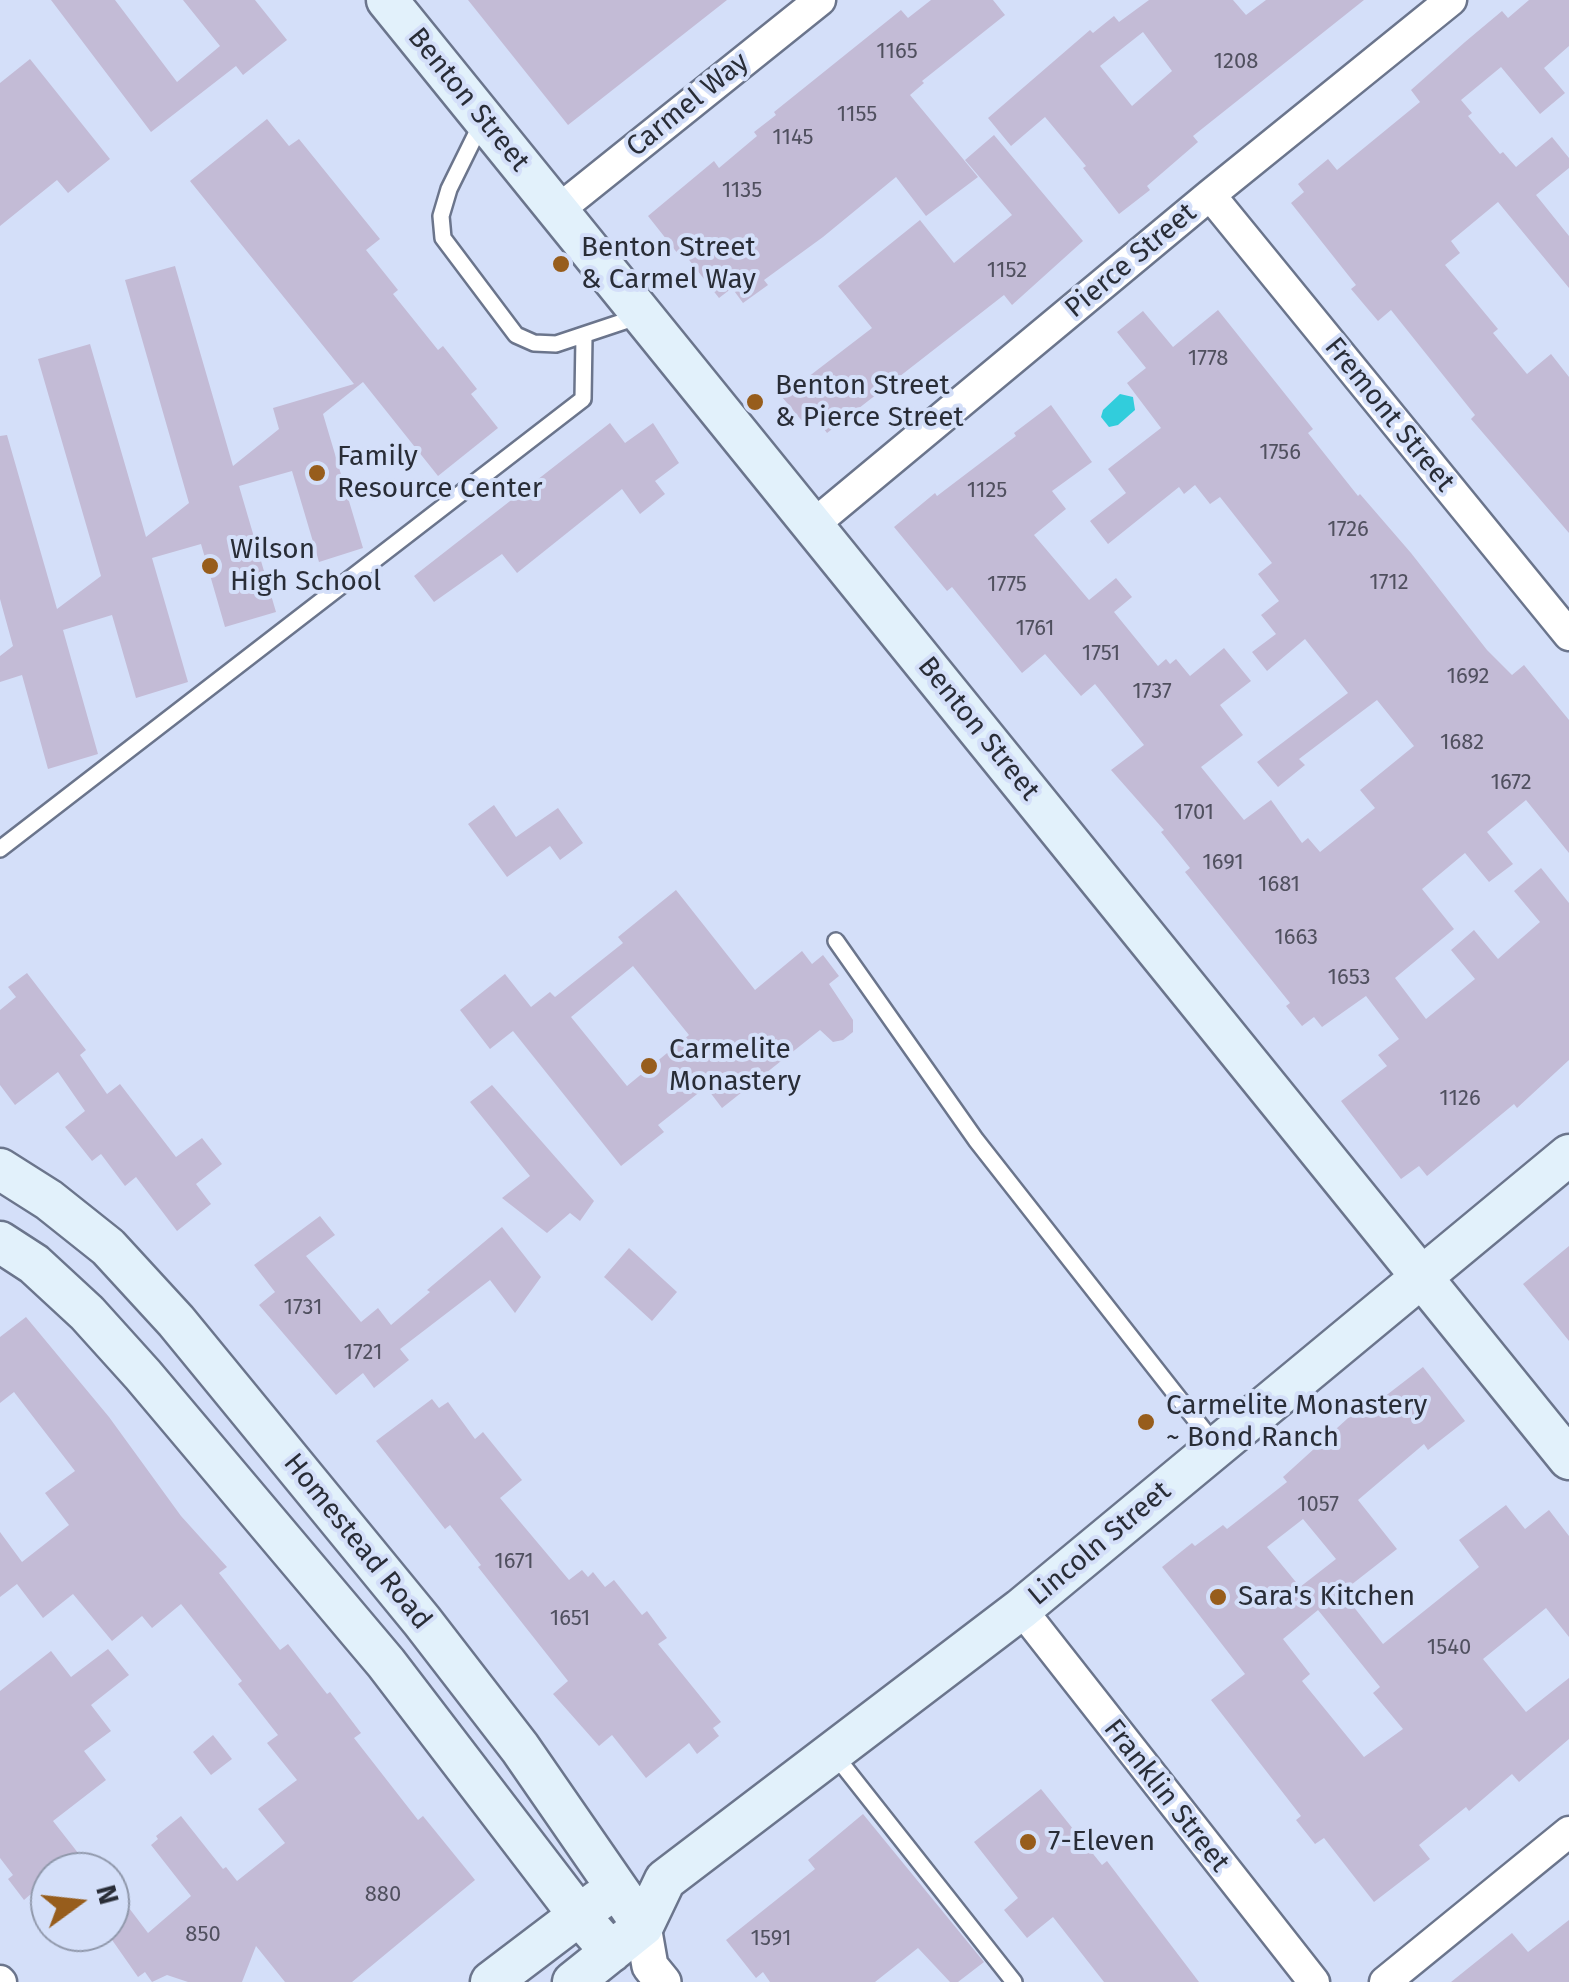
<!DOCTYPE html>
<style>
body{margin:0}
#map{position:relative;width:1569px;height:1982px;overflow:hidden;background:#d4dff9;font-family:"Fira Sans",sans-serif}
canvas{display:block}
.north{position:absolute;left:30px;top:1852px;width:100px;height:100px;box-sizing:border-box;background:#d4dff9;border:2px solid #9098ab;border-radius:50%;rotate:75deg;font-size:28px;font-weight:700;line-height:40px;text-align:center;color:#292d37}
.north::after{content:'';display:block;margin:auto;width:35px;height:45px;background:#975d1c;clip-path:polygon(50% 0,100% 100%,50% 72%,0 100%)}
</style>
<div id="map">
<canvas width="1569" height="1982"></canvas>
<div class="north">N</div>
</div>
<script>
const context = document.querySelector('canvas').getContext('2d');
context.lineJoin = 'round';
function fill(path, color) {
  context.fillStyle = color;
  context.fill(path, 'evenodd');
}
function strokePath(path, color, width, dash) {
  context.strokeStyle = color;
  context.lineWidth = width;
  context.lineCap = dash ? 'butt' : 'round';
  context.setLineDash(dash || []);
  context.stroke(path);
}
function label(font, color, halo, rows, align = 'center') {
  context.font = font + ' "Fira Sans",sans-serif';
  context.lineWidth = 8;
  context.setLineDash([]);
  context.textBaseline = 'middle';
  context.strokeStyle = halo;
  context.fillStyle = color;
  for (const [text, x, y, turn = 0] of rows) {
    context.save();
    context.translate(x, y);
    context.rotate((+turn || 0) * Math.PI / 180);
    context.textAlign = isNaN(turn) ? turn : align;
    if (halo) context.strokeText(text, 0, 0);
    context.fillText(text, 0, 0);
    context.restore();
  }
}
fill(new Path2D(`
 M1120 394 1133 397 1135 410 1118 425 1109 427 1101 417 1103 410Z`), '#31cddc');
fill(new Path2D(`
 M51 0H115L177 82 220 46 183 0H255L287 40 243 75 236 66 151 132Z
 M468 0H727L568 125Z
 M931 0H993L1005 15 922 81 924 83 910 95 978 177 926 216 896 177 823 237 764 280 768 285 743 303 732 288 719 298 686 256 682 259 648 216 714 161 719 168 757 136 754 132 776 115 774 112 901 10 908 18Z
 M1149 0H1233L1246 15 1266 0H1364L1193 136 1198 142 1147 186 1150 190 1119 214 1083 168 1086 166 1045 117 1011 146 988 118 1090 30 1093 33 1114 16 1119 22ZM1143 32 1172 71 1132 106 1100 66Z
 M1529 0H1569V46L1544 68 1565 93 1540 114 1501 67 1461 100 1472 113 1468 116 1500 154 1503 152 1516 167 1552 137 1569 158V168L1536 195 1569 236V288L1498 202 1451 241 1460 253 1445 265 1498 329 1493 333 1527 374 1551 354 1569 377V533L1471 419 1475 415 1391 310 1378 321 1351 289 1356 285 1291 203 1304 192 1298 184 1328 159 1337 170 1420 102 1411 90 1465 42 1502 11 1508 18Z
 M30 59 110 159 68 193 57 180 0 226V83Z
 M267 119 289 146 299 139 380 239 366 250 398 290 393 294 438 350 443 346 477 389 471 394 498 428 438 476 363 382 323 414 363 548 319 562 292 471 239 486 276 612 225 627 201 544 152 558 188 682 136 698 112 615 63 630 98 754 48 769 22 675 0 682V656L13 646 0 599V436L7 435 57 609 101 576 38 359 90 344 146 537 189 503 125 280 175 266 233 466 279 429 273 408 354 384 190 181Z
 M994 135 1083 241 1012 305 1004 295 827 433 813 414 803 422 782 397 872 328 838 286 920 220 954 263 1012 215 965 160Z
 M1218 310 1313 429 1308 433 1358 496 1360 494 1411 553 1487 650 1512 675 1524 665 1569 720V853L1526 800 1487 832 1513 864 1489 882 1465 853 1422 889 1454 929 1395 978 1426 1019 1475 979 1451 950 1474 930 1498 959 1540 922 1514 891 1541 868 1569 903V1060L1517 1108 1514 1104 1427 1176 1419 1166 1401 1179 1341 1101 1387 1066 1378 1055 1399 1039 1366 996 1322 1027 1314 1017 1302 1026 1286 1006 1290 1003 1185 872 1190 868 1161 832 1164 830 1111 770 1144 745 1095 684 1081 696 1045 654 1022 673 952 587 947 591 894 527 935 493 937 496 1016 436 1014 433 1051 405 1092 462 1052 491 1066 509 1034 535 1089 600 1116 578 1132 597 1114 612 1158 666 1166 659 1170 664 1176 659 1190 676 1224 648 1251 681 1220 705 1243 735 1201 767 1244 820 1271 800 1302 843 1308 838 1320 852 1375 808 1360 790 1414 746 1377 700 1299 759 1305 765 1278 787 1257 762 1348 693 1305 639 1267 671 1252 652 1276 634 1261 615 1279 601 1258 574 1272 563 1220 497 1210 504 1195 485 1184 494 1179 487 1108 544 1090 521 1126 493 1108 469 1161 428 1127 383 1146 368 1117 332 1143 311 1173 347Z
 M610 423 625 443 653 423 679 463 655 481 665 494 640 514 622 489 517 573 502 554 434 602 414 576Z
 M494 805 516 837 558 808 583 843 560 860 550 846 507 877 468 824Z
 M676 890 755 990 802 951 812 964 823 955 839 976 829 984 853 1020V1032L843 1040 833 1042 820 1030 722 1108 706 1087 658 1125 664 1132 621 1166 513 1031 490 1049 460 1010 505 974 531 1007 550 992 555 997 623 943 618 937ZM633 966 689 1035 627 1086 571 1017Z
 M27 973 86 1050 80 1055 107 1094 120 1084 176 1157 202 1138 222 1164 196 1184 211 1204 177 1231 136 1177 125 1186 101 1154 92 1161 65 1127 85 1111 58 1072 15 1105 0 1085V1010L16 997 8 987Z
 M492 1085 594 1201 580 1221 570 1213 547 1233 502 1198 530 1176 470 1102Z
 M320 1216 335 1235 306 1256 361 1322 378 1308 391 1325 430 1292 427 1290 502 1227 541 1277 515 1313 490 1280 400 1349 409 1360 374 1388 363 1373 336 1395 259 1305 275 1292 254 1265Z
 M1569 1246V1341L1523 1284Z
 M629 1248 677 1292 652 1321 604 1277Z
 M26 1317 109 1417 181 1516 227 1567 219 1573 280 1650 288 1644 327 1694 330 1692 361 1733 354 1738 418 1820 423 1816 475 1880 352 1982H285L256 1946 242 1982H188L167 1975 152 1982 145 1972 138 1977 110 1937V1883L148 1933 191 1896 151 1845 158 1839 156 1836 181 1816 223 1869 226 1867 237 1881 285 1843 258 1809 297 1780 267 1743 278 1735 238 1684 242 1681 181 1604 152 1628 142 1616 112 1641 73 1594 43 1618 17 1584 0 1597V1532L22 1562 69 1525 45 1493 75 1471 14 1392 0 1403V1337Z
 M1423 1367 1465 1421 1428 1450 1424 1444 1358 1500 1397 1549 1342 1592 1383 1644 1479 1567 1459 1540 1506 1505 1525 1529 1549 1510 1569 1536V1637L1546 1608 1483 1659 1526 1712 1569 1678V1739L1519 1782 1512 1774 1469 1811 1466 1807 1419 1845 1430 1859 1374 1902 1324 1838 1315 1844 1296 1820 1301 1816 1211 1700 1245 1674 1162 1567 1192 1543 1195 1546 1223 1525 1227 1529 1287 1482 1283 1477 1358 1409 1362 1414ZM1303 1519 1336 1559 1300 1587 1267 1547ZM1318 1610 1380 1687 1373 1693 1403 1729 1364 1757 1302 1681 1310 1674 1283 1639Z
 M432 1399 439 1408 448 1402 475 1439 483 1432 522 1480 500 1498 569 1580 582 1570 588 1577 593 1572 605 1587 614 1580 642 1615 647 1611 667 1638 658 1644 721 1722 713 1728 719 1736 697 1754 689 1743 646 1778 612 1735 599 1746 553 1694 568 1681 478 1567 481 1565 450 1525 445 1529 376 1441Z
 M108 1649 129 1675 91 1705 111 1731 84 1751 106 1780 53 1821 93 1872H50V1915L32 1893 24 1900 8 1879 13 1875 0 1858V1691L51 1651 71 1677Z
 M213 1735 232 1759 211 1775 193 1752Z
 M1041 1789 1102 1865 1107 1861 1199 1982H1104L1053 1917 1027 1938 1004 1910 1018 1898 974 1842Z
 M863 1814 984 1962 958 1982H950L918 1948 875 1982H770L763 1972 756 1978 726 1940 815 1869 808 1860Z
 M1569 1920V1982H1451L1512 1933 1528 1952Z`), '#c3bbd6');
const service = new Path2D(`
 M482 122 449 189 441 216 443 238 516 335 534 343 556 344 640 316
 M0 849 583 399 584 337
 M836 941 976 1140 1217 1447
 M834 1754 1014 1982`);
const minor = new Path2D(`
 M1210 195 1569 635
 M557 211 820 0
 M813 525 1210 195 1451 0
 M1021 1609 1314 1982
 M0 1981 1 1982
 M1385 1982 1569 1832`);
const tertiary = new Path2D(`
 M643 1926 650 1966 663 1982`);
const secondary = new Path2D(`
 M387 0 1569 1459
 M0 1169 49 1200 108 1247 176 1321 422 1621 520 1748 643 1926
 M0 1242 34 1264 87 1313 143 1375 386 1663 578 1914 611 1952
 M491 1982 599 1900
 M573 1982 643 1926 665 1880 1021 1609 1569 1155`);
strokePath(service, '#6b758c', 20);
strokePath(minor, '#6b758c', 35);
strokePath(tertiary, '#6b758c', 40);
strokePath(secondary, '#6b758c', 45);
strokePath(service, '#fff', 15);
strokePath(minor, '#fff', 30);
strokePath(tertiary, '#fff', 35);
strokePath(secondary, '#e2f1fb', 40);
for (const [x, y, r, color] of [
 [561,264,10,"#975d1c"],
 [755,402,10,"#975d1c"],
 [317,473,10,"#975d1c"],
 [210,566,10,"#975d1c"],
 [649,1066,10,"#975d1c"],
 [1146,1422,10,"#975d1c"],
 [1218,1597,10,"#975d1c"],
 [1028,1842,10,"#975d1c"]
]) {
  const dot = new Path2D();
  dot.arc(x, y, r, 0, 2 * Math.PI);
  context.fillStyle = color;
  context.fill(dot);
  strokePath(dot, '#d4dff9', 4);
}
label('22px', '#50505f', null, [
 ["1165",897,52],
 ["1208",1236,62],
 ["1155",857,115],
 ["1145",793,138],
 ["1135",742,191],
 ["1152",1007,271],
 ["1778",1208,359],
 ["1756",1280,453],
 ["1125",987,491],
 ["1726",1348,530],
 ["1712",1389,583],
 ["1775",1007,585],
 ["1761",1035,629],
 ["1751",1101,654],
 ["1692",1468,677],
 ["1737",1152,692],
 ["1682",1462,743],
 ["1672",1511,783],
 ["1701",1194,813],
 ["1691",1223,863],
 ["1681",1279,885],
 ["1663",1296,938],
 ["1653",1349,978],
 ["1126",1460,1099],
 ["1731",303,1308],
 ["1721",363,1353],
 ["1057",1318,1505],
 ["1671",514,1562],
 ["1651",570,1619],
 ["1540",1449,1648],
 ["880",383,1895],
 ["850",203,1935],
 ["1591",771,1939]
]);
label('28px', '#292d37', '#d4dff9', [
 ["Benton Street",468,100,51],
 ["Carmel Way",688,105,-39],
 ["Pierce Street",1131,261,-40],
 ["Fremont Street",1389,415,51],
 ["Benton Street",978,729,51],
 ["Homestead Road",357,1542,51],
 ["Lincoln Street",1100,1544,-40],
 ["Franklin Street",1166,1796,52]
]);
label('28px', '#292d37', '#d4dff9', [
 ["Benton Street",581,248],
 ["& Carmel Way",581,280],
 ["Benton Street",775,386],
 ["& Pierce Street",775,418],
 ["Family",337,457],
 ["Resource Center",337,489],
 ["Wilson",230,550],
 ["High School",230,582],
 ["Carmelite",669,1050],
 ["Monastery",669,1082],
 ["Carmelite Monastery",1166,1406],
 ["~ Bond Ranch",1166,1438],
 ["Sara's Kitchen",1238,1597],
 ["7-Eleven",1048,1842]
], 'left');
</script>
